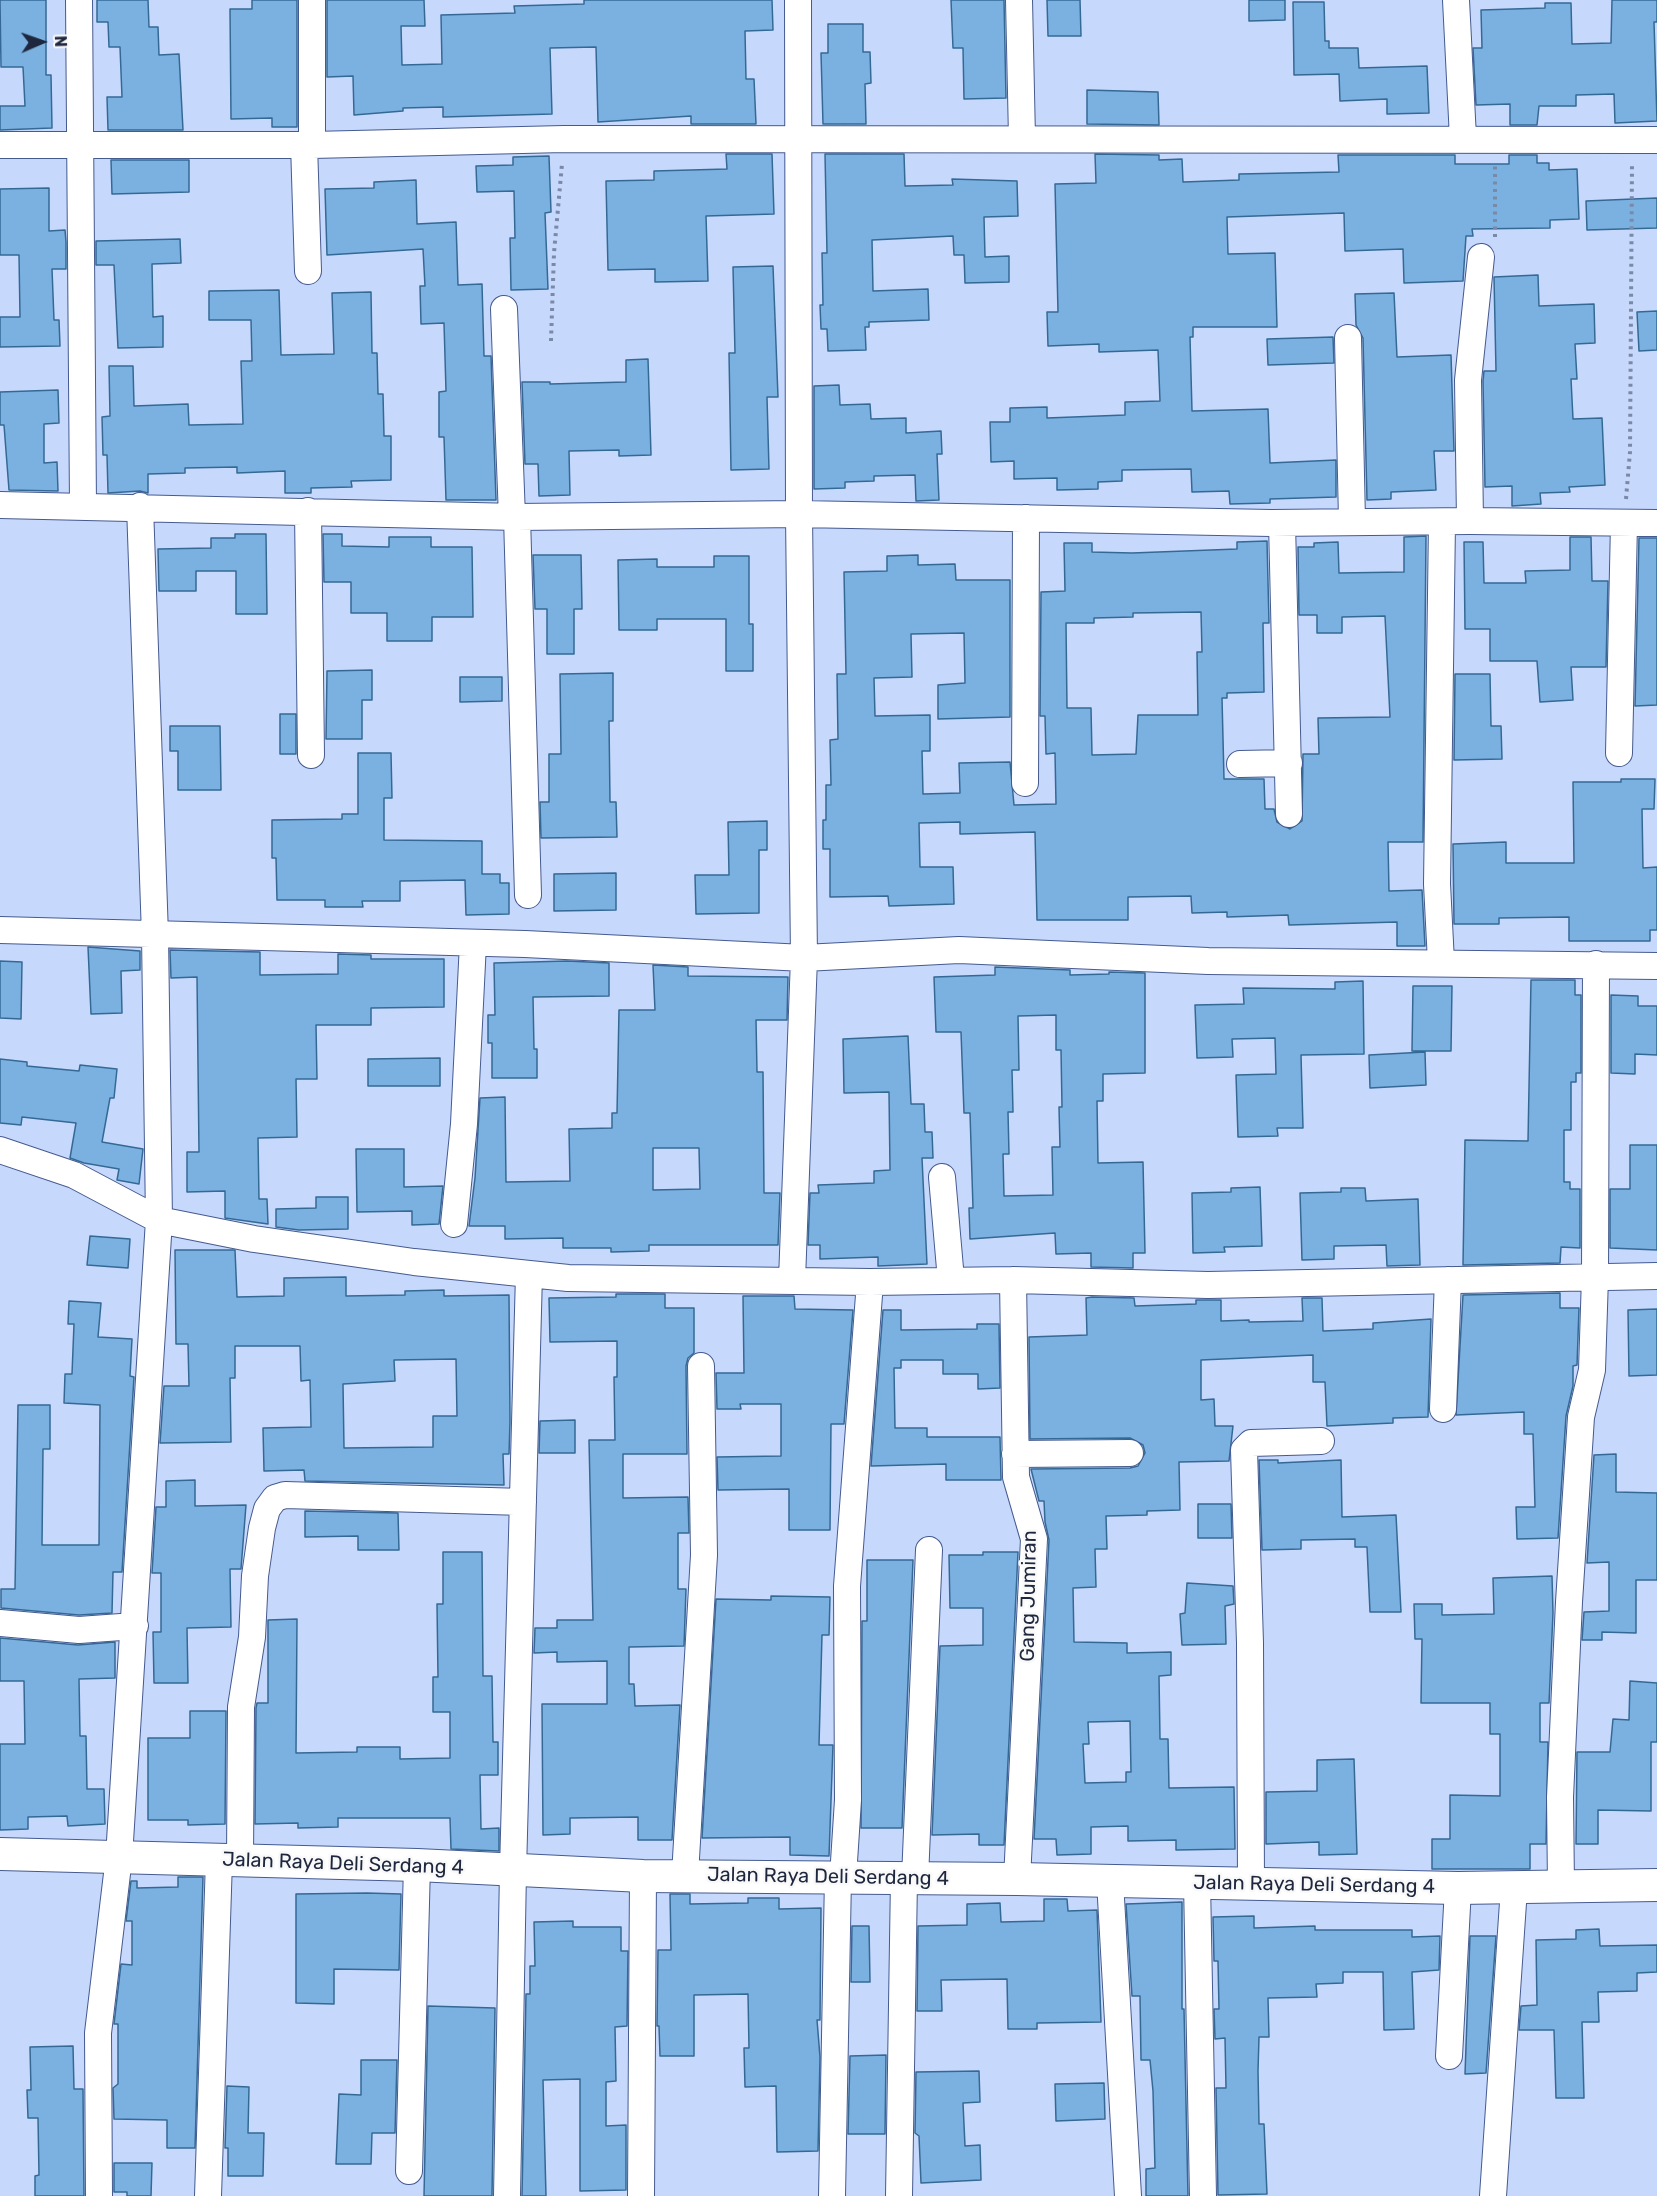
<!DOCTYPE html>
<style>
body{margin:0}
#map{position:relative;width:1657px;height:2196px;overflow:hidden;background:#c7d8fd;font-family:Rubik,sans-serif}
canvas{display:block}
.north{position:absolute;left:12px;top:12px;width:60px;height:60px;-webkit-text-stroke:4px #f9f9f9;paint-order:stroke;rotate:88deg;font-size:16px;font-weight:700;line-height:24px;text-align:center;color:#1e273e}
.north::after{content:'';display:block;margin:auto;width:21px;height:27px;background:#1e273e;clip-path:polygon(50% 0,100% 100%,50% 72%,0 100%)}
</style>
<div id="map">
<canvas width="1657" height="2196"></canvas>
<div class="north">N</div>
</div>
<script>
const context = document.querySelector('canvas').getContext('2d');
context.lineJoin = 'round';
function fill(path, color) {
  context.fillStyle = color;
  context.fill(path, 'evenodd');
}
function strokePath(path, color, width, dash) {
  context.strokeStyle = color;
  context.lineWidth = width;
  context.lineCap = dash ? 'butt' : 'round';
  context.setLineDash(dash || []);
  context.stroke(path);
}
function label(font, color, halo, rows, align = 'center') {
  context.font = font + ' Rubik,sans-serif';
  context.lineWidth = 5;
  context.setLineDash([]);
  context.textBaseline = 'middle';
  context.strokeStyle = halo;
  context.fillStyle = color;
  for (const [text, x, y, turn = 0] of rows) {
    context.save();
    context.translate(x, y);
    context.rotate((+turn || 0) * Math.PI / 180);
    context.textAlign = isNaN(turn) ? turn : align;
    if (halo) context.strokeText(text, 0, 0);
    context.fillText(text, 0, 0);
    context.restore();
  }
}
const building = new Path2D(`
 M0 0H46V75H51L52 128 0 130V106H25L23 67H1Z
 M97 0H148L149 27H158L159 55 179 54 183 130H108L107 97H122L120 47H109L108 22H97Z
 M252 0H297V127H272V118L231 119 230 9H252Z
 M327 0H424L425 26H401L402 65 442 64 441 15 515 13 514 6 584 4V0H772L773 30 745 31 746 79H754L756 124H691V116L598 122 596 47 550 48 552 114 443 117V107L403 108V111L354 115 353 76 327 77Z
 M951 0H1004L1006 98 964 99 963 48H953Z
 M1047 0H1080L1081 36H1048Z
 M1249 0H1285V20L1249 21Z
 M1612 0H1657V22H1654L1657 121 1615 123 1614 94 1576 95V106H1539L1537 125H1510V104L1476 105 1473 48H1482L1481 10 1545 8V3H1571L1572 44 1611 43Z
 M1293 2H1324L1325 41H1329V48H1358L1359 68 1427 66 1429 113 1387 114V99L1340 101 1339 74 1294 75Z
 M828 24H863V52H870L871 83 865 84 866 124H823L821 53H828Z
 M1087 90 1158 92 1159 125 1087 124Z
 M726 154H772L774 214 706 216 708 281 655 282V269L608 270 606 181 654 180V171L727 169Z
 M825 154H904L905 186 953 185 952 179 1017 181 1018 216 984 217 985 257 1009 256V282L965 283 964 255H954L953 236 872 240 873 291 928 289 929 320 869 322V327H865L866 350 828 351 827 329H821L820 305H823L822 253H827Z
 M1095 154 1159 155V160L1182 159 1183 182 1239 180V174L1339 172 1338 155H1455V164H1509V155H1537V163H1549V170L1577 169 1579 219 1550 220V228L1472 229 1473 236H1466L1463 281 1404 283 1403 249 1345 251 1344 213 1227 217 1228 254 1275 253 1277 327H1193V337H1190L1192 411 1268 409 1270 463 1336 460V497L1270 499V503L1230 504 1229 491 1192 492 1191 469 1122 470V481L1098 482V489L1057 490V478L1014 479V461L991 462 990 422H1010V408L1047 407V418L1125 415V402L1160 401 1158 350 1099 352V344L1048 346 1047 312H1058L1055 184 1096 183Z
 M549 156 551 212 545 213 548 289 511 290 510 238H515L514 191 477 192 476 166 513 165V157Z
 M111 160H189V192L112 194Z
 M416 180 417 224 456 222 458 285 482 284 484 356H491L496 500H446L444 437H439V392L446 391 444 323 421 324 420 286H425L423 249 327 255 325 189 374 188V182Z
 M49 188V231L65 230 66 242V269H52L54 320H59L60 346 0 347V317H20L19 255H0V189Z
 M1657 198V228L1587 230 1586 201Z
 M180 239 181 263 152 264 153 317 163 316V347L118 348 114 265H96V241Z
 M773 266 778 397H767L769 469 731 470 729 353H735L733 267Z
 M1538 275 1539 306 1594 304 1595 343 1575 344 1577 379H1571L1573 419 1602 418 1605 485 1569 487 1570 492 1540 493 1541 504 1512 506V486L1485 487 1483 381 1484 371H1496L1494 277Z
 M279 290 281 355 334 354 332 293 371 292 372 353H377L378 394H383L384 436H391V480L351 481 352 487 311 488V493H285V471L237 473V467L185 468V473L148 474V493L140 491 108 493 107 455H103L102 417 110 416 109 366H133L134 406 188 404 189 425 243 424 241 361H252L251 320H209V291Z
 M1394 293 1397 357 1451 355 1454 451H1434L1436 490 1391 492V499L1367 500 1363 338 1356 325 1355 294Z
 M1657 311V350L1639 351 1637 312Z
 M1333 337 1334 363 1268 365 1267 339Z
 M648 359 651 455 619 456V450L569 451 570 495 539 496 538 464H525L522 382H550V384L626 382V360Z
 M839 385 840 405 870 404 871 419 906 418V433L941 431 942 454H937L939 500 916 501 915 475 874 476V481L845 482V488L814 489V386Z
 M58 390 59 423 44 424V463L57 462 58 491 9 490 4 425H0V392Z
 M235 534H266L267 614H236V571H196V591H159L158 549 211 548V538H235Z
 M323 534H342V546L389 547V537H431V547H472L473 617H432V641H387V613H351V582H324Z
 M1426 536 1423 842H1388L1389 891 1422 890 1425 946H1397V922L1289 925 1288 915 1227 917V912L1192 913 1191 896 1128 897V920H1037L1035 832 960 834V822L919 823 920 867H953L954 904 889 906 888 896 830 897V849H823V820H826V785H831L830 740 838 739 837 674H846L844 572 887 571V556L918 555V565L955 564 956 580H1010V717L938 719V685L965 683 964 633 911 634 912 677 874 678 875 716 930 715V751H922L923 794 960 793 959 763 1010 762 1014 805 1056 804 1055 753 1046 754 1045 716H1040L1041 592 1065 591 1064 543H1092V552L1132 553 1237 549V542L1267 541 1269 623H1263L1264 692 1227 693V698H1222L1224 779H1264L1265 809H1274L1277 822 1290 829 1302 821 1303 754H1319L1318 718 1390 717 1385 616 1342 617V633H1317V615H1299L1298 547H1314V543L1338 542 1339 573 1404 572V537ZM1201 612 1202 652H1197L1198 715H1138L1136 754 1092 755 1091 708H1067L1066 623H1094V618L1133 617V613Z
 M1570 537H1591L1592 581H1608L1606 667H1571L1573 700 1540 702 1537 661H1490V629H1465L1464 542H1483L1484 583H1526L1525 571 1570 570Z
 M1639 538H1657V705L1635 706Z
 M533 555H581L582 609H574V654H547V609H535Z
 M714 556H749V624H753V671H726V619H657V630H619L618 560 657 559V567H714Z
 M372 670V700H362V739H326L327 671Z
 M613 673V721H609L610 802H616L617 837 541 838 540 802H549V754H561L560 674Z
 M1455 674H1490L1491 726H1501L1502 759 1454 760Z
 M460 677H502V701L460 702Z
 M280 714H296V754H280Z
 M170 726H220L221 790H178V751H170Z
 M358 753H391L392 798H384V840L482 841V874H500V883H509V914L466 915 465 880 400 881V901H362L363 907H325V900H277L276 858H272V820L342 819V814H358Z
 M1621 779H1655L1654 809H1642L1643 868 1657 867V930H1650V941H1569V917L1499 918V924H1454L1453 844 1506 842V863H1574L1573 782H1621Z
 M767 821V850H759V913L696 914 695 875H729L728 822Z
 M616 873V910L554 911V874Z
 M88 947 140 951V970L121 971 122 1013 91 1014Z
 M170 950 260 952V975L338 974V954L371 955V959H444V1007L371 1008V1025H316L317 1079H296L297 1137 258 1138 259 1199H267L268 1224 225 1218V1191L187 1192V1152H199L197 977 171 978Z
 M0 961 22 962 21 1019 0 1018Z
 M567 961 609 963V996L533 997 534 1049H537V1078H492V1043H488V1015H495L494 963Z
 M653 965 688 967V976L788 977 787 1020H756L757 1072H763L764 1193H780L778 1245H649V1251L611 1252V1248H563V1238L505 1239V1226H469L475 1178 480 1098 505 1097 506 1182 570 1181 569 1129 612 1128V1113H617L619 1010H655ZM653 1148H699L700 1189 653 1190Z
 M995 967 1070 970V975L1109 974V972L1145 973V1073L1103 1074V1101H1097L1098 1163 1143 1162 1145 1253H1133V1268L1091 1267V1253L1056 1254 1055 1233 970 1239 969 1208H973L970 1113H964L961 1032H936L934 977 995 975ZM1056 1015V1050H1061L1062 1107H1059L1060 1147H1052L1053 1195 1004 1196 1003 1154H1009L1008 1112H1013L1012 1070H1019L1018 1016Z
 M1531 980H1575V995H1581V1073H1576V1082H1571V1130H1564V1182H1570V1189H1580V1248L1561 1247 1560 1263 1463 1265 1465 1140 1528 1141Z
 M1363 981 1364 1054 1301 1055 1303 1128H1277L1278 1136 1238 1137 1236 1075 1276 1074 1275 1038 1232 1039 1233 1057 1197 1058 1195 1005 1244 1004 1243 988 1335 989V982Z
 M1413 986H1452L1451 1051H1412Z
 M1611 995 1638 996V1006H1657V1055L1635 1054V1074L1611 1073Z
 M908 1036 911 1104H924L925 1132H932L933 1158H922L927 1264 878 1266V1257L820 1259V1245H808L810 1193H819L818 1185 874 1183V1171L890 1170 889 1092 844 1093 843 1039Z
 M1425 1052 1426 1085 1370 1088 1369 1055Z
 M440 1058V1086H368V1059Z
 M0 1059 27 1062V1066L79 1071 80 1065 117 1069 114 1098H110L102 1142 143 1149 139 1184 117 1180 119 1169 84 1163 70 1158 76 1123 22 1117 21 1125 0 1123Z
 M1630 1145H1657V1250L1610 1248V1189H1630Z
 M356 1149H404V1187L443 1186 439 1224 412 1225V1211L357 1212Z
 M1260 1187 1262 1246 1224 1247 1225 1252 1193 1253 1192 1193 1231 1192V1188Z
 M1341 1188H1365L1366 1201 1418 1199 1420 1265 1387 1266 1386 1245 1334 1246V1259L1302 1260 1300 1193 1341 1192Z
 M316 1197H348V1229L299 1230 276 1227V1209L316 1208Z
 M90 1236 130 1239 128 1268 87 1265Z
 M175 1250H235L237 1297 284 1296V1278L346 1277V1296L405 1295V1291L444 1290V1296L509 1295 510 1421 509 1454H503L504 1485 305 1481 304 1470 264 1471 263 1428 311 1427 310 1380 301 1381 300 1346H235V1378H230L231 1442 160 1443 164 1386H189L188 1344H176ZM456 1359 457 1416H433V1447L344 1448 343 1384 395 1381 394 1360Z
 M1560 1293V1308H1579L1577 1365 1573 1366V1386L1566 1416 1558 1538 1517 1539 1516 1507H1535L1533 1434H1524V1412L1456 1415 1463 1295Z
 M616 1294H665V1308H694V1353L688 1358 686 1366 687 1454H623V1498L688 1497 689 1533H678V1589H686L684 1646 629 1647V1684H634L635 1706 680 1705 672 1840H638V1817L570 1818V1834L543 1835 542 1704H607V1661L557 1662V1652L534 1653 535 1628H557V1620H593L589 1440H615L614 1377H617V1341L550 1342 549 1298 616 1297Z
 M743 1296H794L795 1309 853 1310 844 1424H831L830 1530H789V1489L718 1490 717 1457 781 1456V1404H740L741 1409H717L716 1373H744Z
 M1092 1297 1134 1298 1135 1306 1196 1304V1300H1221V1321L1249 1320V1322L1303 1321 1302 1298H1322L1323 1331 1373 1329V1323L1431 1319 1428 1417 1393 1418V1423L1327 1426 1325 1382H1313V1355L1201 1360V1400L1214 1399 1215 1426H1233L1229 1461 1179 1462 1180 1510 1147 1511V1515L1106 1516 1107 1549H1095L1096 1587 1073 1588 1074 1642 1127 1643V1653L1171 1652V1675L1159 1676 1160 1739H1168L1169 1788 1234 1787 1235 1849 1176 1850V1840L1128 1841V1826L1091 1827V1854L1057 1855 1056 1839H1034L1049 1540 1045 1522 1044 1501H1039L1031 1469 1130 1468 1138 1466 1145 1453 1143 1445 1130 1438 1030 1439 1029 1337 1087 1335 1086 1298ZM1130 1721 1131 1772H1126V1782L1085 1783 1083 1744H1089L1088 1722Z
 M69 1301 101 1303 98 1337 132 1339 130 1376 134 1377 122 1572H113L112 1613 79 1615 1 1608V1589H15L18 1405H50V1449H43L42 1545H99L100 1405 64 1403 65 1374H72L74 1324H68Z
 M1657 1309V1375L1629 1376 1628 1310Z
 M883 1310H901V1330L977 1329V1324H999L1000 1388 978 1389V1374H943V1360H901V1368H894L895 1428H927V1437H1000L1001 1480H946V1464L871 1466Z
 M575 1420V1453H539L540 1421Z
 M1616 1454V1492L1657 1493V1580H1636V1633L1602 1632V1640H1582L1584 1612 1609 1611V1562L1587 1563 1594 1455Z
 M1259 1460H1278V1463L1341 1460 1342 1517 1396 1515 1401 1612H1370L1367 1547H1355V1539L1301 1540V1549L1262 1550Z
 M195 1480V1506L246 1505 241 1569H230L231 1627 187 1628 188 1683H154L153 1632H161V1573H152L156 1507H166V1481Z
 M1198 1504H1231L1232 1538H1198Z
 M305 1511 398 1513 399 1550H358V1536L305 1537Z
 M443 1552H482L483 1676H492L493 1742H498V1775H480L481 1829 499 1828V1851L451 1849 450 1818H338V1827L298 1828V1823L255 1824 256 1708 257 1703H268V1620L297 1619 296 1753 357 1752V1747H400V1759L450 1758V1712H433V1677H438L437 1604H443Z
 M983 1552H1018L1004 1845H979V1834L932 1835 940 1646 983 1645V1608H950L949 1555H983Z
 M867 1560H913L902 1828H861L862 1621H867Z
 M1552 1576 1553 1613 1549 1703H1540V1742H1548L1546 1844H1530V1869H1432V1839H1450V1795L1500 1796V1734H1490V1703H1421L1422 1639H1415L1414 1604H1442V1615L1494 1614 1493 1578Z
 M1187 1583 1233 1586 1234 1604 1225 1606 1226 1644 1182 1645 1180 1614 1185 1613Z
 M771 1596 830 1597 829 1635H822L819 1745H833L829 1856 790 1855V1837L702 1838 716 1599 771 1600Z
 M0 1638 78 1645 115 1642V1678L79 1679 80 1736H86L87 1789H104L105 1824 68 1826 67 1816 28 1817V1829L0 1830V1744H25L24 1681H0Z
 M1630 1681 1657 1683V1742H1651V1811L1598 1810V1844H1576L1577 1752H1610L1613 1719 1629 1720Z
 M190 1711H226L225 1824 188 1825V1820H148V1738H190Z
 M1354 1759 1357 1854 1319 1855V1842L1266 1844V1792L1317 1791V1760Z
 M178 1877H203L195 2148H167V2120L114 2119 113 2088 118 2084V2024H114L121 1964 132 1965V1921H126L131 1881H137V1888L178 1887Z
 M367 1893 401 1894 399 1970 334 1969V2004L296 2003V1894Z
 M670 1894H690V1904L748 1903V1898H779V1909L821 1908 820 2020H817L820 2057 818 2151 777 2152 776 2086 745 2087 744 2048H749L748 1994 694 1995V2056H660L659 2026H657L658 1950H671Z
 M1044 1899H1067L1068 1911 1097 1910 1101 2022 1037 2023V2029H1008L1007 1979 941 1980 942 2011H917L918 1926 967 1925V1904L1000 1903 1001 1922 1044 1921Z
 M1182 1902V2009H1184L1188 2196H1146V2169L1155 2168 1153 2091 1150 2060H1141L1140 1996H1132L1126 1904Z
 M1254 1916V1928L1315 1926V1930H1412V1937L1440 1936 1439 1970 1412 1972 1414 2029 1384 2030 1383 1972H1343V1983L1316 1984 1317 1997 1268 1998 1269 2037H1259L1258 2071 1259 2124H1264L1267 2194 1218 2195 1216 2088H1226L1225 2038 1215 2039 1214 2009H1219L1218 1961H1214L1213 1917Z
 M573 1921V1927H621V1951H628L627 2026 615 2027 616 2081 606 2082V2126L626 2125V2190L580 2191V2079L543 2080 546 2196H522L526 1994H530V1966H535L534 1922Z
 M852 1926H869L870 1982H851Z
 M1599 1929 1600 1946 1657 1945V1972L1637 1973V1991L1598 1992 1599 2022H1582L1584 2098H1556L1554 2030H1519L1521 2006 1537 2005 1536 1940 1576 1939V1930Z
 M1470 1936H1496L1486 2073 1465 2074Z
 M428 2006 495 2008 492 2196H424Z
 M73 2046 74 2089H83L84 2196H35V2176L39 2175 38 2118H28L27 2090H31L30 2047Z
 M886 2055 885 2134H848L850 2056Z
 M361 2060H397L395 2133H372L371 2164H336L339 2094 361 2095Z
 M979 2071 980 2102 963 2103 965 2146 980 2145 981 2180 921 2183 919 2136 915 2133 916 2072Z
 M1104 2083 1105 2119 1056 2121 1055 2084Z
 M227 2086 249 2087 248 2133H264L263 2176H228V2148H225Z
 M114 2163H152L151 2196H127V2192H114Z`);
fill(building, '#7bb1e1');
strokePath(building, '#356995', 1.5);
const minor = new Path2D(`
 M79 0 83 505
 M312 0V145
 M1019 0 1022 138
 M1456 0 1463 138
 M304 144 308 271
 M0 145H312L564 139 1657 140
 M504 309 512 517
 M1348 338 1352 521
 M0 505 517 517 799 514 1271 523 1470 521 1657 523
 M308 511 311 755
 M517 517 528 895
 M1470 521 1468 380 1481 257
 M1282 523 1289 814
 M1619 753 1624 523
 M1240 764 1289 763
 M1025 783 1026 518
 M0 930 525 944 804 958 959 950 1208 961 1657 966
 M1441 962 1437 884 1442 522
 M0 1150 74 1175 159 1220 254 1239 414 1262 568 1278 870 1282 1013 1280 1208 1285 1657 1276
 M942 1177 951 1280
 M454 1224 464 1124 473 943
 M792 1280 804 958 799 514 798 0
 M1013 1280 1016 1477 1034 1539 1017 1879
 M1443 1409 1448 1280
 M1015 1454 1130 1453
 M0 1623 79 1630 135 1626
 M240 1860 241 1707 252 1637 255 1576 262 1528 267 1509 275 1498 285 1495 523 1502
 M685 1875 704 1555 701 1366
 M843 1877 848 1800 847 1586 870 1282
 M915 1878 929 1550
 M1110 1881 1128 2196
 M1197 1882 1203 2196
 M1251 1884 1250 1643 1244 1450 1251 1443 1321 1441
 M1561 1887 1560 1797 1569 1602 1581 1417 1592 1370 1595 1277 1596 964
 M1449 2056 1458 1888
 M409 2171 417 1865
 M99 2196 98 2033 119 1857 159 1220 155 935 140 506
 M208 2196 219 1860
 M507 2196 513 1871 529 1274
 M641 2196 643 1876
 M832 2196 838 1877
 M899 2196 904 1878
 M1493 2196 1514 1888`);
const tertiary = new Path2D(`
 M0 1854 417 1865 643 1876 1017 1879 1458 1888 1657 1885`);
strokePath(minor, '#455a8f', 28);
strokePath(tertiary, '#455a8f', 34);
strokePath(new Path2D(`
 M1495 237V163
 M551 341 554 253 562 164
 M1626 499 1630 452 1632 165`), '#7b89a8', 4, [3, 4.5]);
strokePath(minor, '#fff', 26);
strokePath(tertiary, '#fff', 32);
label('20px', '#1e273e', '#f9f9f9', [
 ["Gang Jumiran",1029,1596,-89],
 ["Jalan Raya Deli Serdang 4",343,1864,2],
 ["Jalan Raya Deli Serdang 4",828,1877,1],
 ["Jalan Raya Deli Serdang 4",1314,1885,1]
]);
</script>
